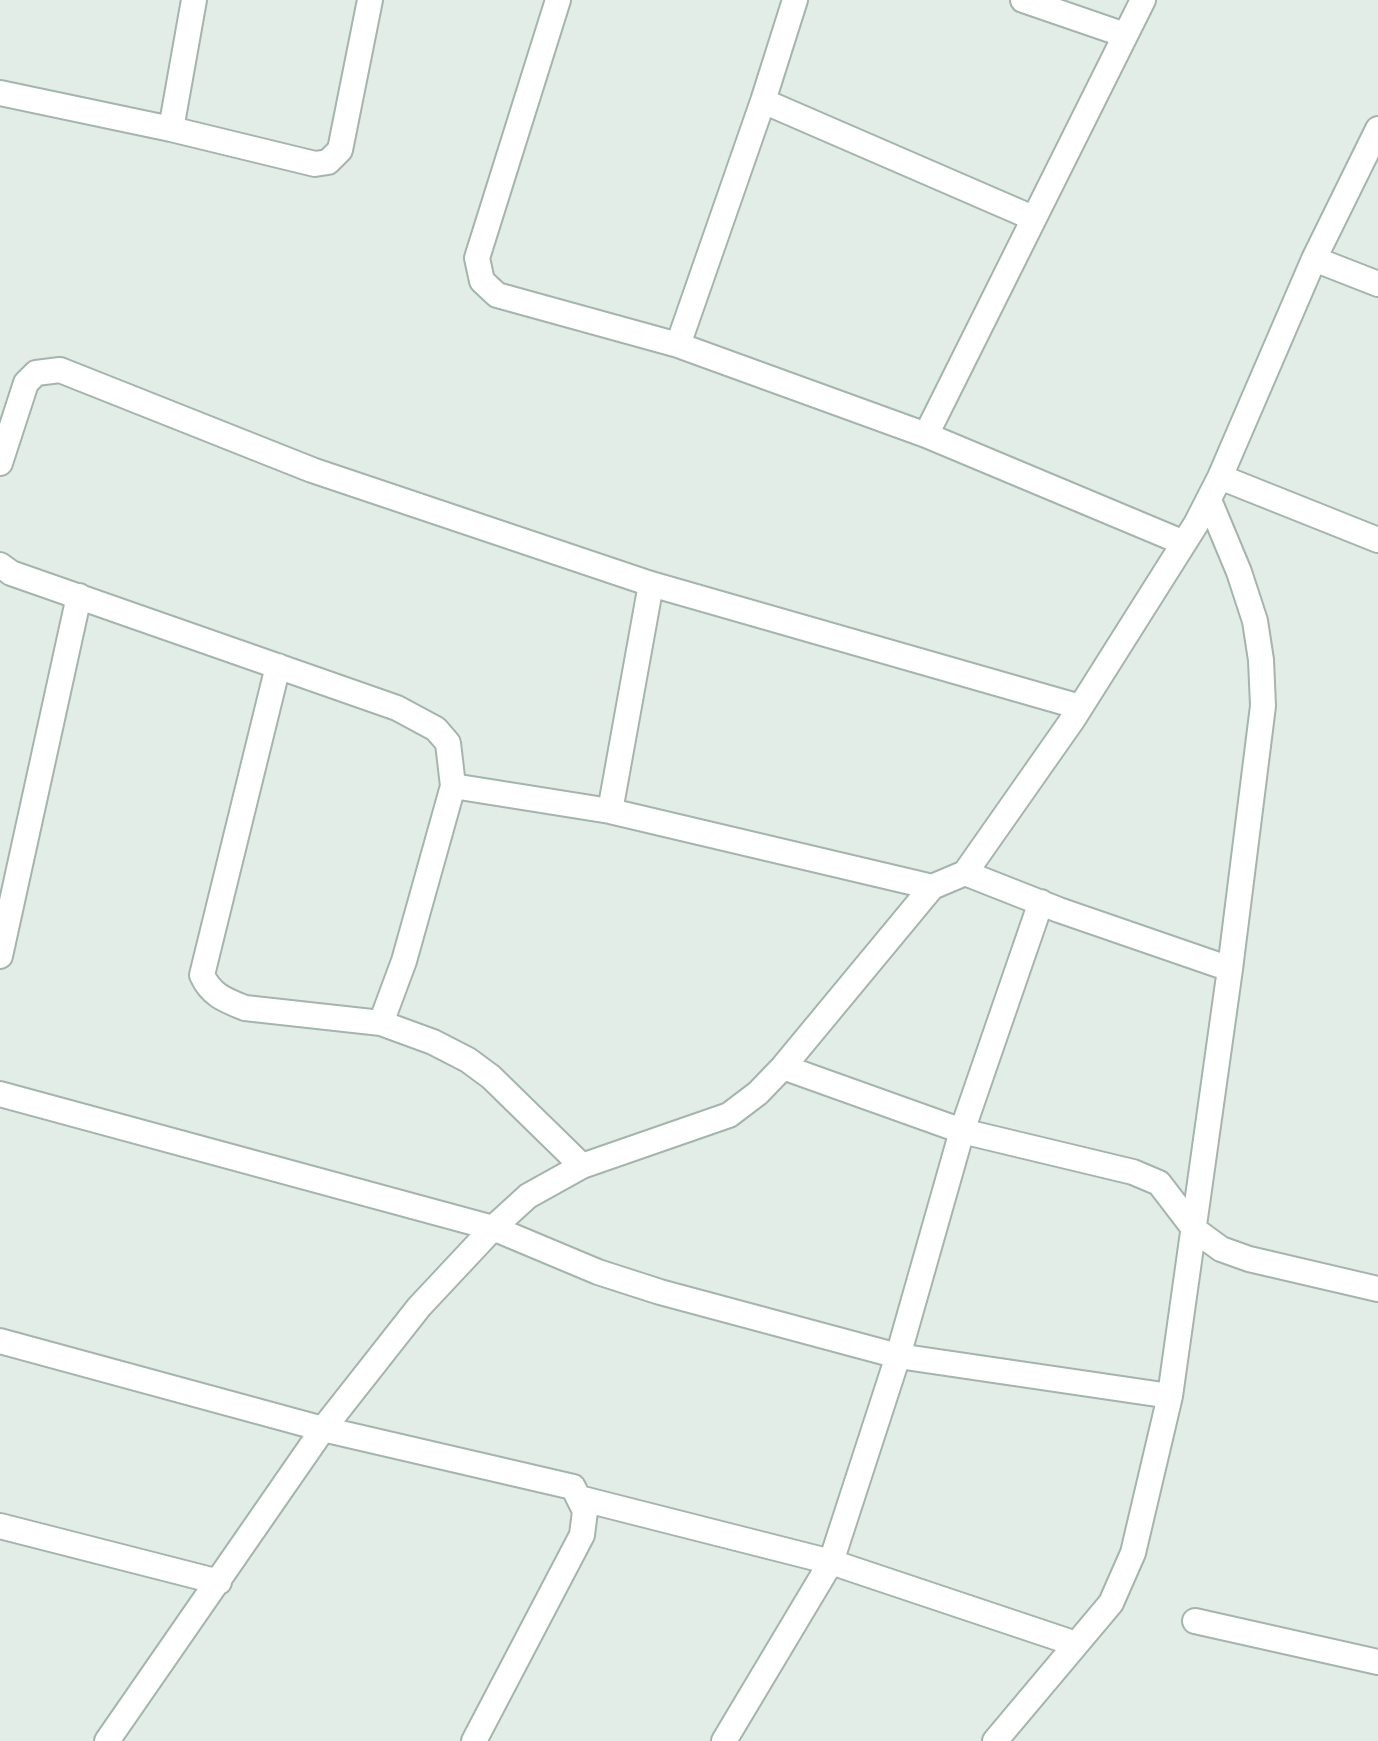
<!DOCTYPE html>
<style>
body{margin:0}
canvas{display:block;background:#e1ede6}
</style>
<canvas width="1378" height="1741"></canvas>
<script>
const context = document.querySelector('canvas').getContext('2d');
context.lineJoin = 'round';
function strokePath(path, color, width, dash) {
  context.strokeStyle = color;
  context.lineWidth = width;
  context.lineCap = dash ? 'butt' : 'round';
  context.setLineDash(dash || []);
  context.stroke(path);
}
const street = new Path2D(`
 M558 0 477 258 482 281 497 295 678 345 926 435 1184 543
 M1023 0 1125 35
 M0 93 171 129 315 164 328 162 340 150 370 0
 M763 101 1033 218
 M171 129 194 0
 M1314 259 1378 284
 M678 345 763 101 795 0
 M926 435 1143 0
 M0 463 26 383 36 373 60 370 312 470 651 584 1080 707
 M1220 477 1378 540
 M0 565 11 573 397 708 436 729 448 743 453 786 404 961 381 1023
 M278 666 202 975C211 995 225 1000 245 1008L381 1023 433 1042 468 1060 491 1077 582 1166
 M453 786 610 811 932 887
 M610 811 651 584
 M965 873 1059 910 1230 969
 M0 956 79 596
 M783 1067 962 1131 1133 1172 1159 1183 1195 1230 1221 1249 1249 1259 1378 1289
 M0 1094 493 1228 598 1272 660 1292 898 1356 1170 1396
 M0 1341 323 1429 573 1487 585 1511 582 1535 474 1741
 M579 1498 831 1562 1076 1644
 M0 1526 219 1582
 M1195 1621 1378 1662
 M107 1741 323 1429 419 1307 493 1228 528 1196 582 1166 729 1115 758 1093 783 1067 932 887 965 873 1073 719 1196 524 1220 477 1314 259 1378 129
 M724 1741 831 1562 898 1356 962 1131 1041 902
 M995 1741 1111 1603 1133 1553 1170 1396 1230 969 1263 706 1261 660 1255 621 1239 572 1209 500`);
strokePath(street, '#a3b5ac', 28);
strokePath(street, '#fff', 24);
</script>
